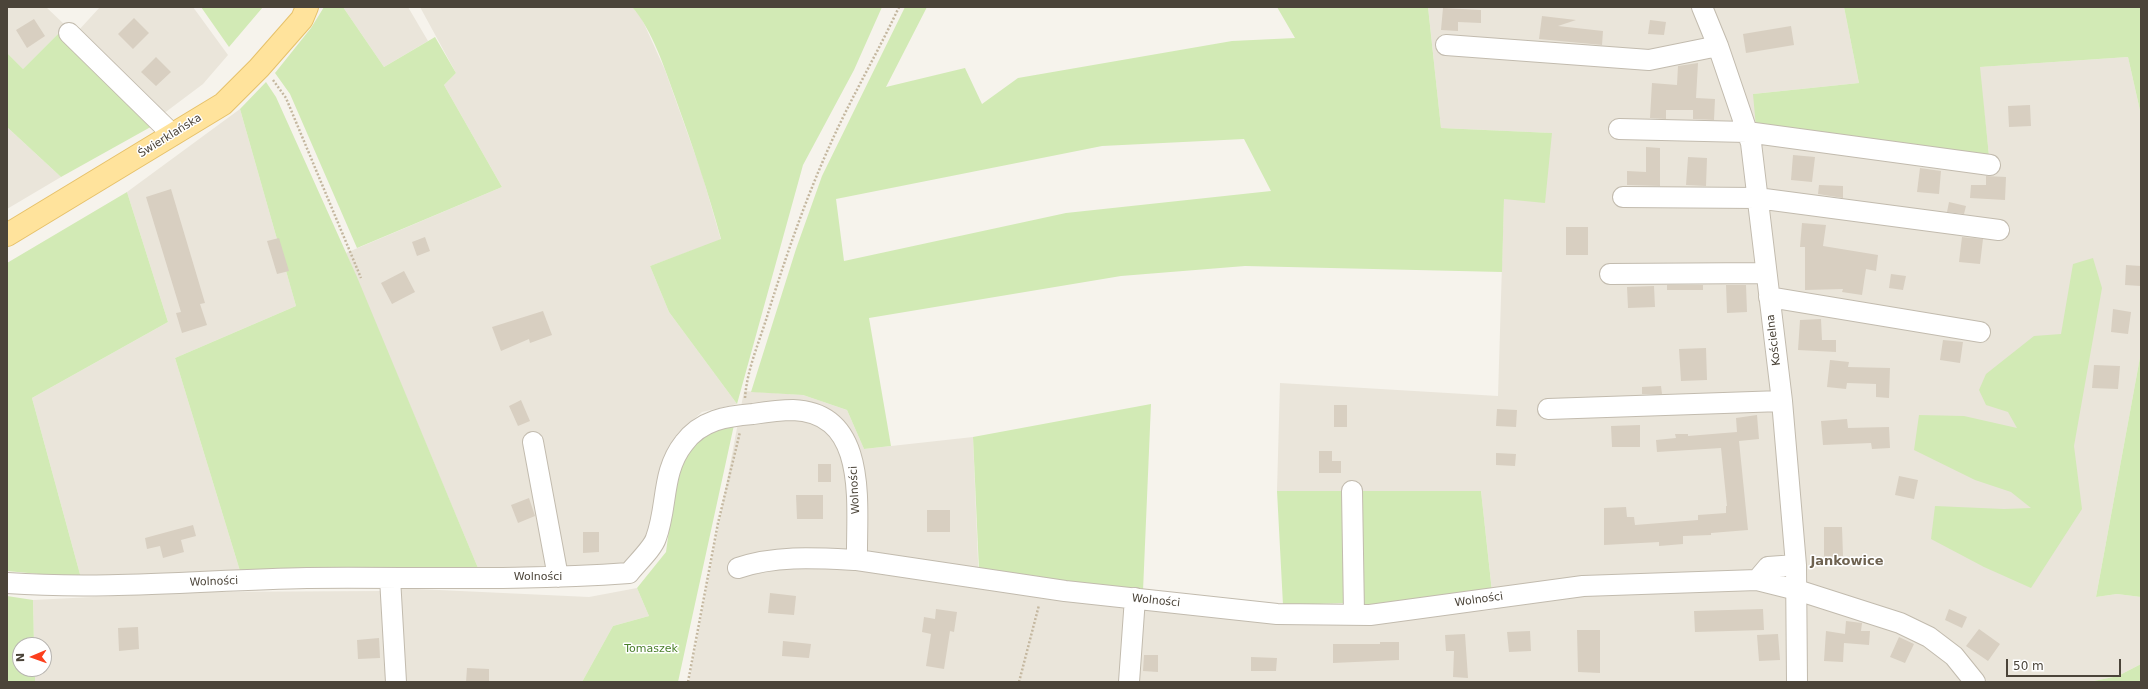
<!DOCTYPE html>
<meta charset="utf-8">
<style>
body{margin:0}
#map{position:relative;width:2148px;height:689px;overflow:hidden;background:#f6f3ec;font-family:"DejaVu Sans",sans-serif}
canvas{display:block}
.frame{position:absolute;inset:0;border:8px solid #4b4439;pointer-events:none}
.north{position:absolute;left:12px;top:637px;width:40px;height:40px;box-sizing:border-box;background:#fff;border:1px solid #b7b4b0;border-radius:50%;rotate:268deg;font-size:11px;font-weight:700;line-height:16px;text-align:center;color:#4b4439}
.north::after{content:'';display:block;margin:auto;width:14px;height:18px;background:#fc3f1d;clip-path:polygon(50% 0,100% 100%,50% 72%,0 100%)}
.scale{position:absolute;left:2006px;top:659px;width:115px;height:18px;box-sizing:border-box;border:2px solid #4b4439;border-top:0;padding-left:5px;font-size:12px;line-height:14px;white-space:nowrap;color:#4b4439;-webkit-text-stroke:3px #fff;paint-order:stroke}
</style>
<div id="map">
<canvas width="2148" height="689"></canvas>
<div class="frame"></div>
<div class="north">N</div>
<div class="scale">50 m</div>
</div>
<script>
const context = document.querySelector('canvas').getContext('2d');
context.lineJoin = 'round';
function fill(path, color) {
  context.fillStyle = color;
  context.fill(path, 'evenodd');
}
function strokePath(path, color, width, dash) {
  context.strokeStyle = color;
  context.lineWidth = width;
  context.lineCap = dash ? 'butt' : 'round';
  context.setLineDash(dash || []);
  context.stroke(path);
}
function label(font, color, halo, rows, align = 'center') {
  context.font = font + ' "DejaVu Sans",sans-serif';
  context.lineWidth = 3;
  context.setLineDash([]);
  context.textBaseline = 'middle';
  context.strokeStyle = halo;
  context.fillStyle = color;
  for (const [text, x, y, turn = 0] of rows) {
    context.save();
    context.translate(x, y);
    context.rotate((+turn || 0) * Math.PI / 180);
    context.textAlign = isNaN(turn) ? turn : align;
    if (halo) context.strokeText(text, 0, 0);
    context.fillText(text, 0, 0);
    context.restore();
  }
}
fill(new Path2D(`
 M7 7H46L66 26 23 69 7 53Z
 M100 7H193L228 55 203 84 163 114 78 31Z
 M343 7H408L428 41 384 67Z
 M420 7H632L641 17 665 70 702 174 721 240 650 266 669 312 737 404 702 412 679 432 664 456 649 537 625 566 478 568 346 253 502 187 444 85 456 73Z
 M1428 7H1844L1859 83 1753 94 1989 155 1979 67 2128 57 2141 115V352L2096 597 2117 594 2141 597V664L2118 676 2089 682H689L744 391 803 395 847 410 864 449 973 437 979 586 1270 623 1494 610 1481 491H1277L1280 383 1498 396 1504 199 1551 133 1441 128Z
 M240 109 296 306 175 358 240 571 81 578 32 398 168 322 127 192Z
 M7 127 61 177 7 209Z
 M396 588 589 597 637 588 649 616 613 626 582 682H403Z
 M384 591 387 682H35V669H44V645H34L33 600 192 592Z`), '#eae5da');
fill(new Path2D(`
 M201 7H263L229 47Z
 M324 7H343L384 67 435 37 456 73 444 85 502 187 357 248 290 94 275 73 311 28Z
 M632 7H882L854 70 803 165 737 404 669 312 650 266 721 239C708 191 692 144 675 97 665 69 652 29 632 7Z
 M905 7H927L886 87 965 68 982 104 1018 78 1232 41 1295 38 1277 7H1428L1441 128 1552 133 1545 203 1504 199 1502 272 1245 266 1121 276 869 318 891 446 864 449 847 410 803 395 751 392 796 249 822 176ZM1244 139 1271 191 1066 213 844 261 836 199 1102 146Z
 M1844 7H2141V115L2128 57 1980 67 1989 156 1756 127 1753 94 1859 83Z
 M61 31 156 124 61 177 7 127V53L23 69Z
 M266 82 276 97 357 277 478 568 324 567 240 571 175 358 296 306 240 109Z
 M127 192 168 322 32 398 81 578 7 571V263Z
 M2093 258 2102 288 2074 446 2082 509 2031 588 1984 567 1931 539 1935 506 2004 509 2031 508 2011 492 1975 480 1914 450 1919 415 1964 416 2017 428 2008 412 1986 405 1979 390 1986 374 2034 336 2061 334 2073 264Z
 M2141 352V597L2117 594 2096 597Z
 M1151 404 1143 591 979 570 973 437Z
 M734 425 678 682H582L613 626 649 616 637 588 666 552 671 515 684 452 713 429Z
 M1277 491H1342L1347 603 1283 605Z
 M1352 491H1481L1492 592 1361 607Z
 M7 596 33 600 34 645H20V669H35V682H7Z
 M2141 664V682H2089L2118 676Z`), '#d2eab5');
fill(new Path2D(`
 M1443 8 1481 10V23L1458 22V31L1441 30Z
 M1542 16 1576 20 1558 26 1603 31 1602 45 1539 39Z
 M134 18 149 33 133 49 118 34Z
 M34 19 45 36 27 48 16 30Z
 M1650 20 1666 22 1664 35 1648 34Z
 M1791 26 1794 45 1746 53 1743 34Z
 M156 57 171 72 156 86 141 72Z
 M1698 63 1696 98 1715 99 1714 120 1693 119V110H1666V119L1650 118 1652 83 1677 85 1678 66Z
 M2030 105 2031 126 2009 127 2008 106Z
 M1646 147 1660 148V186L1627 185V171L1646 172Z
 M1793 155 1815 157 1812 182 1791 180Z
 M1688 157 1707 158 1706 186 1686 185Z
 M1920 168 1941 171 1939 194 1917 192Z
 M1986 176 2006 177 2005 200 1970 198 1971 185H1986Z
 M1819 185 1843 186V198L1818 194Z
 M171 189 205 303 200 304 207 325 182 333 176 313 181 312 146 197Z
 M1949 202 1966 206 1964 214 1947 212Z
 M1802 223 1826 225 1823 246 1878 255 1876 271 1866 269 1862 295 1842 292 1843 289 1805 290V247H1800Z
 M1566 227H1588V255H1566Z
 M425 237 430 251 417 256 412 242Z
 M1962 237 1983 239 1980 264 1959 262Z
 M279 238 289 271 277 274 267 241Z
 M2126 265 2141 266V286L2125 285Z
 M404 271 415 292 392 304 381 283Z
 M1891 274 1906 276 1903 290 1889 288Z
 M1667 285H1703V290H1667Z
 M1726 285H1746L1747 312 1727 313Z
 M1654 286 1655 307 1628 308 1627 287Z
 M2113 309 2131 312 2128 334 2111 332Z
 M543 311 552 335 530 343 529 339 501 351 492 327Z
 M1821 319 1822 340H1836V352L1798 350 1800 320Z
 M1943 340 1963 342 1960 363 1940 360Z
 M1706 348 1707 380 1681 381 1679 349Z
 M1830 360 1849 362 1848 367 1890 368 1889 398 1876 397V384L1847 383 1846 389 1827 387Z
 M2094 365 2120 366 2118 389 2092 388Z
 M1661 386 1662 394H1642V387Z
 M521 400 530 421 518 426 509 406Z
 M1334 405H1347V427H1334Z
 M1497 409 1517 410 1516 427 1496 426Z
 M1757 415 1759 439 1739 441 1748 530 1711 533V535L1683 536V544L1659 546V542L1604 545V508L1626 507 1627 517H1634L1635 525 1698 520V515L1726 513V506H1727L1721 448 1657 452 1656 440 1676 438 1675 434H1688V436L1737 432 1736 418Z
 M1847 419 1848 428 1889 427 1890 448 1872 449 1871 443 1823 445 1821 421Z
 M1640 425V447H1612L1611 426Z
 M1319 451H1332V461H1341V473H1319Z
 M1496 453 1516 454 1515 466 1496 465Z
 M818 464H831V482H818Z
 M1899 476 1918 480 1914 499 1895 495Z
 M796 495H823V519H797Z
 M529 498 535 516 518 523 511 505Z
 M927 510H950V532H927Z
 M193 525 196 536 181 540 184 552 163 558 160 546 147 549 145 538Z
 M1824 527H1842L1843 556 1824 557Z
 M583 532H599V552L583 553Z
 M770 593 796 596 794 615 768 613Z
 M936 609 957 612 954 632 950 631 944 669 926 666 931 634 922 632 924 617 935 619Z
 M1763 609 1764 630 1695 632 1694 611Z
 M1949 609 1967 617 1962 628 1945 620Z
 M1846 621 1862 623 1861 631H1870L1869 645 1844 643 1843 662 1824 661 1826 631 1845 634Z
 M138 627 139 649 119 651 118 628Z
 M1979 629 2000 644 1988 661 1966 646Z
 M1577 630H1600V673L1578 672Z
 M1530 631 1531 651 1509 652 1507 632Z
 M1465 634 1468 678 1453 677 1454 651H1446L1445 635Z
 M1778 634 1780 660 1759 661 1757 635Z
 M1899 637 1914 644 1905 663 1890 657Z
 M379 638 380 658 358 659 357 640Z
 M783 641 811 644 809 658 782 656Z
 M1380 642H1399V660L1333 663V644H1380Z
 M1144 655H1158V672L1143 671Z
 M1251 657 1277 658 1276 671H1251Z
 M467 668 489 669V682H466Z`), '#d8cfc1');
const minor = new Path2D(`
 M1702 7 1718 46 1751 143 1782 401 1796 565 1797 682
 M69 33 173 135
 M1446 45 1649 60 1718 46
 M1619 129 1747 132 1990 165
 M1623 197 1757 198 1999 230
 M1610 274 1766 273
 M1769 297 1980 332
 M1548 409 1782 401
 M533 442 558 577
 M1352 491 1354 614
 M738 568C776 555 817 558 857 560
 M390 578 396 682
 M1757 580 1768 567 1796 565
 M7 583C107 590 207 580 307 578 414 577 522 581 629 573 636 564 653 548 656 538 668 506 661 472 684 443 701 420 727 416 753 414 766 412 780 410 793 410 870 413 856 507 857 560L1065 591 1277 614 1370 615 1583 586 1757 580 1797 590 1900 623 1929 637 1954 656 1975 682
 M1129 682 1135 598`);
const major = new Path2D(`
 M7 235 223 104 259 68 302 19 307 7`);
strokePath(minor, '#c2bbae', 22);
strokePath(major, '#e6c16a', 24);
strokePath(new Path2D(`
 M273 80 286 98 361 278
 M745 398C747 368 761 338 769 310 788 250 808 192 835 134 855 91 879 50 899 7
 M688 682 718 523 740 432
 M1019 682 1039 605`), '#c4b79f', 2.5, [2, 2]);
strokePath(minor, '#fff', 20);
strokePath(major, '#ffe39c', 22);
label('11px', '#4b4439', '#fff', [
 ["Świerklańska",170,136,-32],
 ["Kościelna",1774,340,-97],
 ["Wolności",855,490,-93],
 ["Wolności",538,577],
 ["Wolności",214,582,-2],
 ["Wolności",1479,600,-8],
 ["Wolności",1156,601,6]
]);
label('11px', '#4a7f2a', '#fff', [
 ["Tomaszek",651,649]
]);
label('bold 13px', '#6e6250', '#fff', [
 ["Jankowice",1847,562]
]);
</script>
